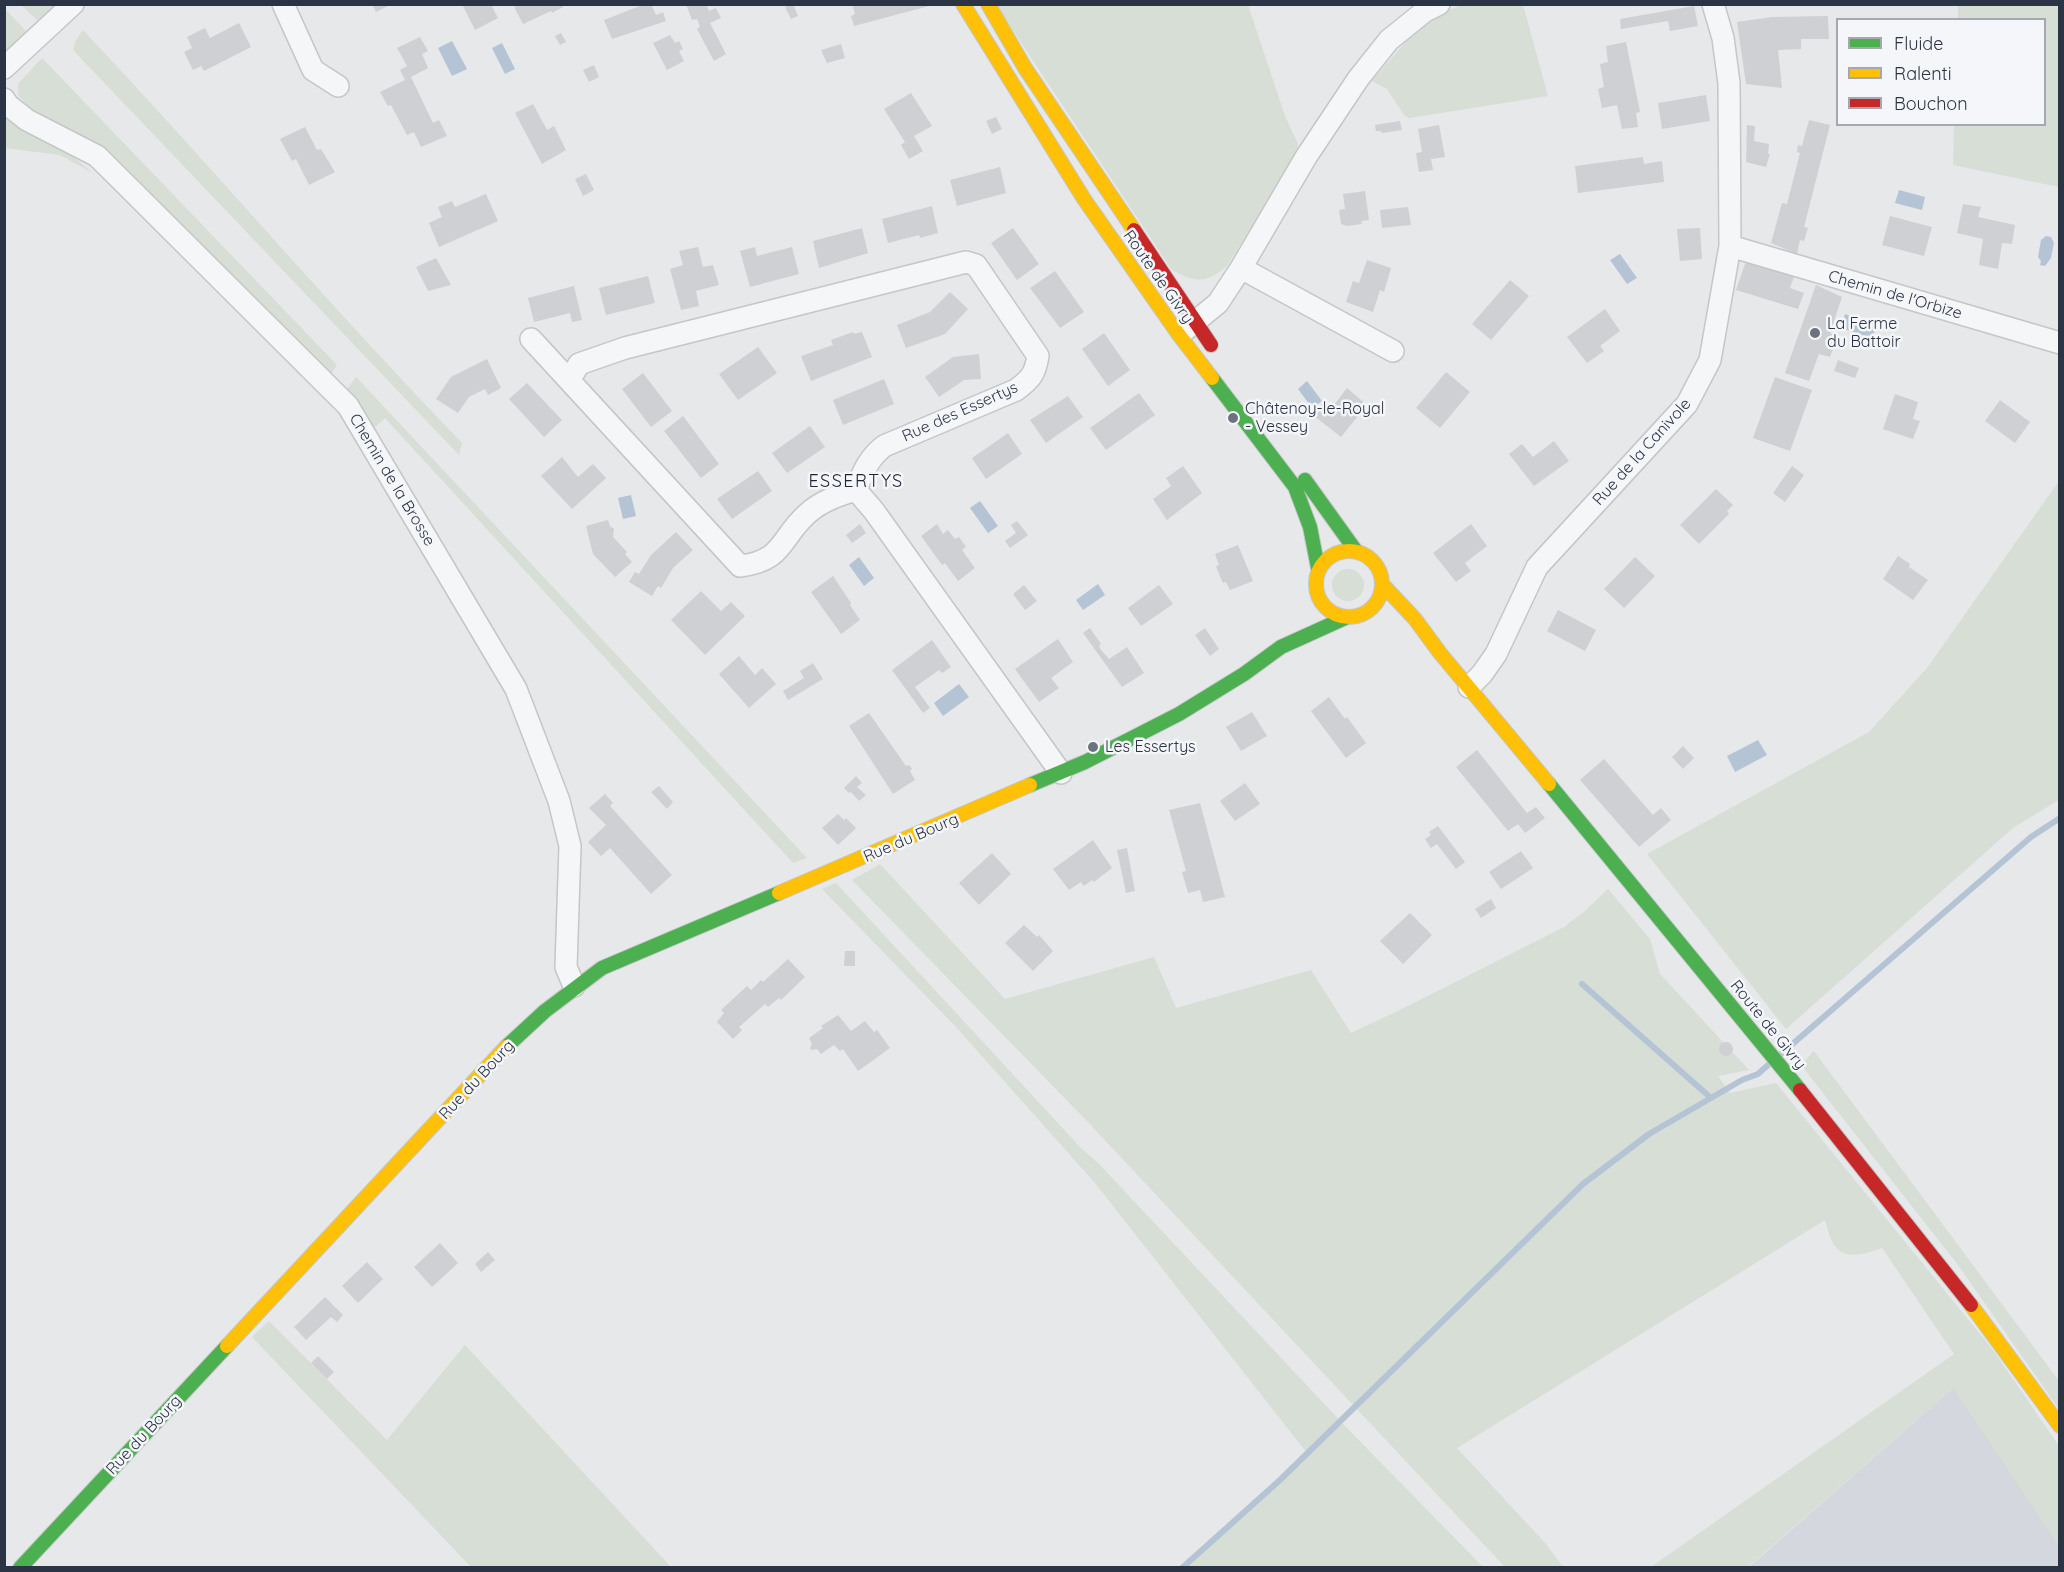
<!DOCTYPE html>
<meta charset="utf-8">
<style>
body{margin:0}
#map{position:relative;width:2064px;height:1572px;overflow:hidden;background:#e6e8ea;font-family:Quicksand,sans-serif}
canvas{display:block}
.frame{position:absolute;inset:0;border:6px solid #2b3445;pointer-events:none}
.legend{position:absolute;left:1836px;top:18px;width:210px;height:108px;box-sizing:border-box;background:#f4f6f9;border:2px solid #a4a8b1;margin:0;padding:8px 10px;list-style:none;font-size:18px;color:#2b3445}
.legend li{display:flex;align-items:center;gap:12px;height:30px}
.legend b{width:30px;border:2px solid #a4a8b1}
</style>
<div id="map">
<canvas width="2064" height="1572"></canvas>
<div class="frame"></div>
<ul class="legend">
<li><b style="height:8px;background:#4caf50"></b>Fluide</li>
<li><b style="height:8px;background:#ffc107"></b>Ralenti</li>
<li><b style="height:8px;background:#c62828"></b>Bouchon</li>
</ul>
</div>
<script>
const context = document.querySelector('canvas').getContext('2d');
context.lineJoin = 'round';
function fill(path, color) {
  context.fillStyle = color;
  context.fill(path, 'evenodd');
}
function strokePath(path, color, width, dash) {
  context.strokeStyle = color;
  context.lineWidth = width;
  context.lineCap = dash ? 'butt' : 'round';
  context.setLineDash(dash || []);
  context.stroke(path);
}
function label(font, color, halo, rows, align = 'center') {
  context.font = font + ' Quicksand,sans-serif';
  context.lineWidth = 5;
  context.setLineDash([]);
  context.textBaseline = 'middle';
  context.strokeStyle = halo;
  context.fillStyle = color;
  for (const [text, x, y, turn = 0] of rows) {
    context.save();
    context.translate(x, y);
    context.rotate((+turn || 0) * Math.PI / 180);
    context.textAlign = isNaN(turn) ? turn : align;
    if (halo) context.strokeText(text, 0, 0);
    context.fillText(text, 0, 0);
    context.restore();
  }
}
fill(new Path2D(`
 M1953 1388 2059 1496V1567L1748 1568Z`), '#d4d7dd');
fill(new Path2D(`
 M21 5H62L37 20Z
 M996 5H1248L1285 116 1298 144 1295 157 1227 266C1206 284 1196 283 1172 270Z
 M1462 5H1523L1548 96 1409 118 1404 115 1387 89 1372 81 1415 31 1446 11Z
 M1958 5H2059V187L1953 165 1954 125 2044 124V20L1958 19Z
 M4 8 26 31 5 55H4Z
 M83 30C211 166 332 309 462 443L459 455 73 50 76 40Z
 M42 58 337 365 330 376 101 151 30 108 18 95V84Z
 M4 113 67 152 93 173 60 155 5 148Z
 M356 377 807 858 793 863 385 418 373 429 344 393Z
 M2059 481V800L2014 827 1786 1029 1647 854 1869 732 1927 668Z
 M1332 585a16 16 0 1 1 32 0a16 16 0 1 1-32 0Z
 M880 864 1005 999 1154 957 1176 1008 1311 970 1351 1033 1406 1007 1564 927 1585 911 1608 889 1650 939 1660 974 1749 1070 1718 1076 1730 1093 1776 1083 1993 1350 2059 1446V1546L1953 1388 1748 1567H1651L1954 1354 1882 1248C1864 1254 1841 1263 1831 1239 1828 1233 1827 1226 1825 1220L1457 1448 1546 1544 1563 1567H1505L1086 1120 852 880Z
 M836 883 1080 1147 1100 1165 1345 1426 1483 1567H1182L1280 1481 1307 1453 1095 1183 956 1027 822 889Z
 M1814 1051 2059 1381V1409L1958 1265 1801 1065Z
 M269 1321 387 1440 465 1345 671 1567H471L252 1337Z`), '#d6ded6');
fill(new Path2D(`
 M452 41 467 69 452 76 438 48Z
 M502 43 515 69 505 74 492 48Z
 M1899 190 1925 197 1922 210 1895 203Z
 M2046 236 2051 237 2054 243 2051 258 2045 266 2040 265 2041 261 2038 257 2041 240Z
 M1620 254 1637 278 1627 284 1610 260Z
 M1845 314 1877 325 1872 338 1841 328Z
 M1307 381 1322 401 1312 408 1298 389Z
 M631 495 636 516 623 519 618 498Z
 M980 501 998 526 988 533 970 508Z
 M859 557 874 578 864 586 849 565Z
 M1098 584 1105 595 1083 610 1076 600Z
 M959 684 969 697 943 716 934 703Z
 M1758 740 1767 755 1735 772 1727 756Z`), '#b4c4d5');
strokePath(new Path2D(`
 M1582 984 1711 1098
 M1781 1054 2031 837 2060 818
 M1182 1568 1280 1480 1583 1184 1649 1134 1742 1080 1758 1074 1768 1065`), '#b4c4d5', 6);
fill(new Path2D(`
 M372 4H392L376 12Z
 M462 4H491L498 18 475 30Z
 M645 4H651L656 15 663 12 666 21 612 39 604 20Z
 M686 4H710L707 6 709 11 716 8 721 18 710 23 726 54 714 61 697 29 700 27 697 19 692 20Z
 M793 4 798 16 791 19 785 7Z
 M852 4H933V5L854 26 851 16 855 14Z
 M520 5H562L563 7 552 13 551 11 523 24 514 7Z
 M1694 6 1698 26 1670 31 1668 21 1621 29 1620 19Z
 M1828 16 1829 39H1801V49L1778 50 1782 88 1746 84 1737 22 1772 17Z
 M239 23 251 47 204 71 201 66 193 70 184 52 192 48 187 37 205 28 210 38Z
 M561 33 566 42 560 45 555 36Z
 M670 35 675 43 679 41 683 49 679 51 684 61 667 70 653 43Z
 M420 37 428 51 422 54 428 68 411 77 433 123 439 120 447 136 421 147 414 132 407 135 391 105 388 106 380 92 405 80 400 70 407 66 397 48Z
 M1626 42 1640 112 1636 113 1638 127 1622 129 1617 105 1602 108 1598 89 1604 87 1600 64 1608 62 1606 46Z
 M841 44 845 58 827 63 821 50Z
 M594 65 599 77 589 82 583 70Z
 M911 93 932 126 914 136 923 151 909 159 901 145 905 142 884 109Z
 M1706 95 1710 121 1662 129 1658 103Z
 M533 104 547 130 554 126 566 150 542 164 515 113Z
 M996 117 1002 129 992 134 986 121Z
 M1809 120 1830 125 1804 227 1808 228 1804 241 1800 240 1797 254 1771 243 1782 203 1787 204 1800 153 1797 152 1798 145 1802 146Z
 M1400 121 1402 130 1383 133 1380 131H1376L1375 125Z
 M1439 125 1445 157 1431 159 1433 170 1419 172 1416 153 1422 152 1418 129Z
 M1747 125 1755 126 1754 141 1769 144 1768 154H1770L1766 167 1746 162Z
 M305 127 317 150 321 149 335 172 309 185 296 159 292 161 280 139Z
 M1643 157 1644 164 1662 161 1664 182 1578 193 1575 166Z
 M1000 167 1006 193 957 206 950 180Z
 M586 174 594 190 583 196 575 179Z
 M1365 191 1369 220 1361 221 1362 224 1347 226 1341 224 1339 210 1345 209 1343 194Z
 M486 194 498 221 439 247 429 223 442 217 438 207 452 201 455 207Z
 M1963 204 1981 207 1978 217 2015 225 2012 244 2002 243 1998 269 1979 265 1983 239 1957 233Z
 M932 206 938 233 920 238 919 235 888 243 882 219Z
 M1408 207 1411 225 1382 228 1380 210Z
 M1890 216 1932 227 1924 256 1882 245Z
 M862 228 868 253 819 268 813 241Z
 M1013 228 1039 264 1017 280 991 243Z
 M1700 228 1702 259 1680 261 1677 229Z
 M698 247 703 267 713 265 719 285 696 291 699 306 681 310 670 269 683 265 679 251Z
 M755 247 757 256 792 247 799 274 750 287 740 251Z
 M436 258 451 285 428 291 416 267Z
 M1367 260 1391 268 1384 292 1380 290 1373 312 1346 302 1353 281 1359 283Z
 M1746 261 1794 277 1790 288 1804 293 1798 309 1736 290Z
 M1055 271 1084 312 1060 328 1030 288Z
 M648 276 655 303 606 315 599 288Z
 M1510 280 1529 296 1491 340 1472 324Z
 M1816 285 1842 297 1830 333 1837 337 1830 357 1819 354 1809 381 1785 373Z
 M574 286 582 320 572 322 570 313 534 322 528 298Z
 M950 292 968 309 945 334 906 348 897 325 930 312Z
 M1605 309 1620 331 1600 346 1604 351 1587 363 1567 337Z
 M853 332 854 334 862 332 872 357 811 381 801 356 833 345 831 340Z
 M1104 333 1130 370 1108 386 1082 349Z
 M758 347 777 373 738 400 719 374Z
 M979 354 981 379 964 380 939 397 925 377 953 357Z
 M487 359 501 388 488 395 485 389 469 397 458 413 436 399 451 377Z
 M1838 360 1859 368 1855 378 1834 371Z
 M1446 372 1470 392 1440 428 1416 408Z
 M643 373 672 411 651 427 622 389Z
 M1775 377 1812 390 1790 451 1753 438Z
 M884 379 894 404 843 425 833 400Z
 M527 383 562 420 544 437 509 399Z
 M1347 388 1367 405 1341 437 1313 415 1323 403 1331 409Z
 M1139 393 1155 415 1106 450 1090 428Z
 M1895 394 1918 402 1913 419 1920 421 1913 439 1883 429Z
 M1068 396 1083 417 1046 443 1030 420Z
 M2000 400 2030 422 2015 443 1985 421Z
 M683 416 719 464 701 478 664 431Z
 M810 426 825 447 787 473 772 453Z
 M1008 433 1022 454 986 479 972 458Z
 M1554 441 1569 461 1534 486 1509 454 1522 444 1533 457Z
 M562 457 578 477 593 464 606 478 572 509 541 476Z
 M1183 466 1202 493 1167 520 1153 499 1171 486 1166 478Z
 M1792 466 1804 475 1785 502 1773 493Z
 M758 471 772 491 732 519 717 499Z
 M1716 489 1733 505 1727 511 1729 514 1699 544 1680 525Z
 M608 520 610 526 614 529 613 537 627 552 625 554 632 562 615 577 593 554 586 526Z
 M1017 521 1028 535 1010 548 1005 541 1016 533 1011 525Z
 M860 524 866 533 852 543 846 535Z
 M937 524 943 534 948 530 955 539 959 537 966 547 962 550 975 568 958 581 945 563 942 565 921 536Z
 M1471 524 1487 546 1465 563 1471 571 1456 582 1433 553Z
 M676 532 693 550 673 568 661 588 658 586 652 596 629 582 635 572 639 574 651 555Z
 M1238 545 1253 581 1230 590 1226 582 1223 583 1219 574 1216 566 1219 565 1215 554Z
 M1898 556 1910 564 1909 567 1928 580 1913 600 1883 579Z
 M1635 557 1655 576 1624 608 1604 589Z
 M833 576 851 603 850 605 860 620 841 634 811 592Z
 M1024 585 1037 601 1025 610 1013 594Z
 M1159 585 1173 604 1141 626 1128 608Z
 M701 591 721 611 731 602 745 616 705 655 671 620Z
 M1558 610 1596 630 1585 651 1547 631Z
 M1090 628 1101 644 1099 646 1101 650 1109 659 1127 647 1144 673 1122 687 1083 633Z
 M1205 628 1219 649 1210 656 1195 635Z
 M1058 639 1073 662 1051 678 1059 688 1039 702 1015 669Z
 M932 640 951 667 942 673 939 670 915 687 930 708 923 713 892 670Z
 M739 656 755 675 762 668 776 684 749 708 719 674Z
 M813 663 823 679 788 700 783 691 804 678 800 671Z
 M1329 697 1345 719 1347 717 1366 743 1346 758 1311 711Z
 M1252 712 1267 736 1241 751 1226 727Z
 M869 713 906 766 909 765 912 769 910 771 915 780 893 794 849 726Z
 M1683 746 1694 758 1683 769 1672 757Z
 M1477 750 1527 813 1536 807 1545 818 1525 833 1518 824 1508 831 1456 767Z
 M1604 759 1653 815 1661 808 1671 820 1639 847 1580 780Z
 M856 776 862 783 857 787 866 795 859 801 851 792 849 793 844 788Z
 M1245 783 1260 804 1235 821 1220 801Z
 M659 786 673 802 667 809 651 792Z
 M605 794 613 803 610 806 672 875 651 894 610 848 601 856 588 842 606 825 589 808Z
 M1200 803 1225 897 1203 902 1200 890 1188 893 1182 872 1186 871 1169 810Z
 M838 814 844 820 846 818 856 828 838 845 822 828Z
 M1438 826 1465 862 1456 869 1437 844 1431 848 1425 839 1431 835 1429 832Z
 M1093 840 1112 868 1094 882 1092 880 1084 886 1081 882 1069 890 1053 869Z
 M1127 848 1135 891 1126 893 1117 850Z
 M1521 851 1533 868 1501 889 1489 872Z
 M992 853 1011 874 979 905 959 883Z
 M1491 899 1496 908 1481 918 1475 909Z
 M1410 913 1432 935 1403 964 1380 941Z
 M1024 925 1037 937 1039 935 1053 951 1033 971 1005 943Z
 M845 951H855V966H844Z
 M788 959 805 977 781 1000 779 998 768 1007 765 1004 739 1027 742 1030 733 1039 717 1022 724 1013 721 1010 747 986 751 990 761 980 763 982Z
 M838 1015 851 1031 865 1021 874 1032 877 1030 890 1048 858 1071 843 1049 840 1051 834 1045 821 1054 817 1049 811 1050 810 1048 812 1044 809 1038 823 1028 821 1026Z
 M1719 1049a7 7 0 1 1 14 0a7 7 0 1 1-14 0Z
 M440 1243 458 1263 432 1287 414 1267Z
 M488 1252 495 1260 481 1272 475 1264Z
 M367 1262 383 1279 358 1303 342 1286Z
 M325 1297 343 1315 337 1322 331 1317 306 1340 294 1327Z
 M318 1356 334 1372 327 1379 311 1363Z`), '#ced0d3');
const street = new Path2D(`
 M283 4 313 70 338 86
 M4 68 73 4
 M4 99 8 105 27 120 97 156 348 406 516 689 559 801 570 846 566 967 574 986
 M1730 246 2060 343
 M1241 268 1393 351
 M1184 331 1218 303 1241 268 1306 157 1358 79 1389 40 1425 11 1439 4
 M531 339 740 566C784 561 780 538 807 514 821 501 839 495 856 490
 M570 379 579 364 625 348 958 264 966 262 976 265 1038 356C1035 374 1031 379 1016 390L884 446C869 458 863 471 856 490
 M856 490 874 511 1061 773
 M1469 687 1482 674 1496 654 1537 567 1687 404 1710 360 1730 246 1729 83 1723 38 1713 4`);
const fast = new Path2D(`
 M1212 378 1295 487 1310 527 1318 568
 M1305 480 1356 551
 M1549 784 1800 1090
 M1030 785 1085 762 1179 714 1244 674 1281 647 1345 618
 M506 1047 545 1011 602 968 779 893
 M20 1568 227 1346`);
const slow = new Path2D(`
 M963 4 1084 199 1179 335 1212 378
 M988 4 1025 68 1134 230
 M1316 584a33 33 0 1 1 66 0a33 33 0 1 1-66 0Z
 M1383 585 1415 619 1440 653 1549 784
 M779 893 1030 785
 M1971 1305 2060 1426
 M227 1346 506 1047`);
const jam = new Path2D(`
 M1134 230 1211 345
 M1800 1090 1971 1305`);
strokePath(street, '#c4c6c8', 24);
strokePath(fast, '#c4c6c8', 16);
strokePath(slow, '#c4c6c8', 16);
strokePath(jam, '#c4c6c8', 16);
strokePath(street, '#f5f6f7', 21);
strokePath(fast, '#4caf50', 14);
strokePath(slow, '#ffc107', 14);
strokePath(jam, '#c62828', 14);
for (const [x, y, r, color] of [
 [1815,333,6,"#6c737f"],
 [1233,418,6,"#6c737f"],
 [1093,747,6,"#6c737f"]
]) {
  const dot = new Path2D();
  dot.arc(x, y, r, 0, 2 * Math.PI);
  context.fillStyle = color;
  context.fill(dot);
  strokePath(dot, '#f4f6f9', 2);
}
label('16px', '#2b3445', '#f4f6f9', [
 ["Route de Givry",1158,277,55],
 ["Chemin de l'Orbize",1895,295,16],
 ["Rue des Essertys",960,412,-24],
 ["Rue de la Canivole",1642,452,-48],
 ["Chemin de la Brosse",392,480,59],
 ["Rue du Bourg",911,838,-23],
 ["Route de Givry",1768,1025,51],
 ["Rue du Bourg",477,1080,-47],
 ["Rue du Bourg",144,1435,-47]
]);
label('16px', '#2b3445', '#f4f6f9', [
 ["La Ferme",1827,324],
 ["du Battoir",1827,342],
 ["Châtenoy-le-Royal",1245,409],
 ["- Vessey",1245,427],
 ["Les Essertys",1105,747]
], 'left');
context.letterSpacing = '1.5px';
label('18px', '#1d2536', '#f4f6f9', [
 ["ESSERTYS",856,482]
]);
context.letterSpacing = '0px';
</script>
